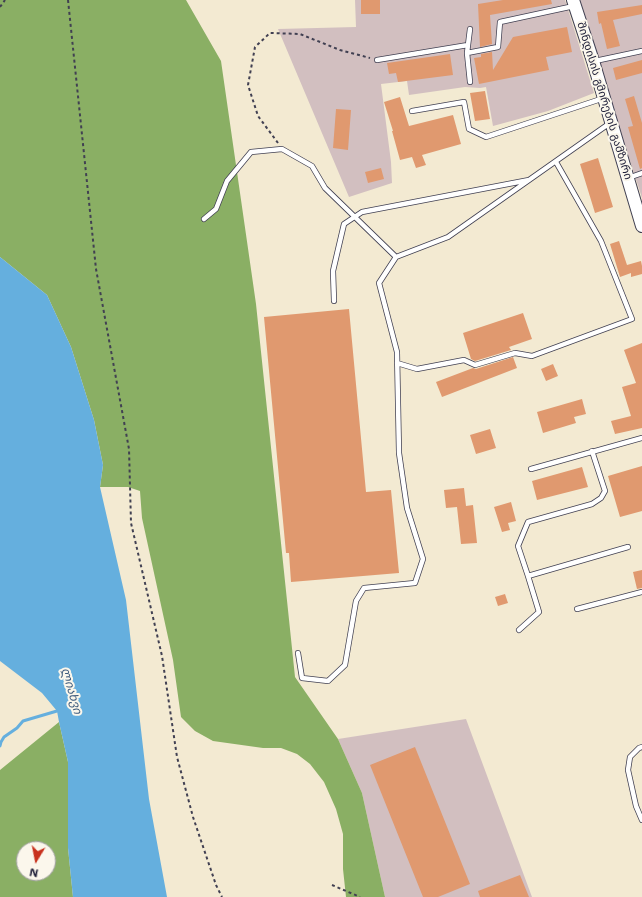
<!DOCTYPE html>
<meta charset="utf-8">
<style>
body{margin:0}
#map{position:relative;width:642px;height:897px;overflow:hidden;background:#f3ead2;font-family:"Shantell Sans",sans-serif}
canvas{display:block}
.north{position:absolute;left:16px;top:841px;width:40px;height:40px;box-sizing:border-box;background:#fbf7ec;border:1px solid #a4a2a5;border-radius:50%;rotate:190deg;font-size:11px;font-weight:700;line-height:16px;text-align:center;color:#22223b}
.north::after{content:'';display:block;margin:auto;width:14px;height:18px;background:#c8321e;clip-path:polygon(50% 0,100% 100%,50% 72%,0 100%)}
</style>
<div id="map">
<canvas width="642" height="897"></canvas>
<div class="north">N</div>
</div>
<script>
const context = document.querySelector('canvas').getContext('2d');
context.lineJoin = 'round';
function fill(path, color) {
  context.fillStyle = color;
  context.fill(path, 'evenodd');
}
function strokePath(path, color, width, dash) {
  context.strokeStyle = color;
  context.lineWidth = width;
  context.lineCap = dash ? 'butt' : 'round';
  context.setLineDash(dash || []);
  context.stroke(path);
}
function label(font, color, halo, rows, align = 'center') {
  context.font = font + ' "Shantell Sans","Noto Sans Georgian",sans-serif';
  context.lineWidth = 4;
  context.setLineDash([]);
  context.textBaseline = 'middle';
  context.strokeStyle = halo;
  context.fillStyle = color;
  for (const [text, x, y, turn = 0] of rows) {
    context.save();
    context.translate(x, y);
    context.rotate((+turn || 0) * Math.PI / 180);
    context.textAlign = isNaN(turn) ? turn : align;
    if (halo) context.strokeText(text, 0, 0);
    context.fillText(text, 0, 0);
    context.restore();
  }
}
fill(new Path2D(`
 M355 0H565L594 93 548 111 493 126 486 87 480 88 465 87 409 95 407 81 381 84 391 162 392 183 349 197 278 29 356 27Z
 M580 0H642V198L618 124Z
 M466 719 532 897H385L362 793 338 739Z`), '#d2bfc0');
fill(new Path2D(`
 M0 0H186L221 61 256 304 295 677 338 739 362 793 385 897H346L343 869V834L336 809 324 782 310 764 297 754 281 748H263L213 741 195 731 181 717 173 660 142 518 140 491 128 487H100L103 465 94 420 71 347 47 295 0 257Z
 M59 722 68 762V848L73 897H0V770ZM24 849H48V873H24Z`), '#8aaf64');
fill(new Path2D(`
 M0 257 47 295 71 347 94 420 103 465 100 487 126 600 149 799 167 897H73L68 848V762L59 722 57 711 42 693 0 661Z`), '#65afde');
strokePath(new Path2D(`
 M0 746 1 742 4 737 17 728 23 721 57 711`), '#65afde', 3);
fill(new Path2D(`
 M361 0H380V14H361Z
 M503 0H551L552 4 490 15 492 44 480 47 478 4Z
 M642 5V14L613 20 620 46 607 49 601 23 599 24 597 12Z
 M567 27 572 52 546 57 549 70 479 84 474 58 481 57V54L492 52 493 70 513 37Z
 M450 54 453 75 398 82 396 73 389 74 387 63Z
 M642 60V73L616 80 613 68Z
 M485 91 490 119 475 121 470 93Z
 M634 96 642 123V168L640 169 628 127 633 126 625 99Z
 M400 97 409 126 453 115 461 144 422 155 426 165 416 168 412 157 400 160 392 131H393L384 102Z
 M336 109 351 110 348 150 333 148Z
 M598 158 613 207 595 213 580 164Z
 M381 168 384 179 368 183 365 172Z
 M619 241 627 265 641 261 642 266V274L631 277V273L620 277 610 244Z
 M349 309 366 492 391 490 399 573 291 582 289 553H286L264 317Z
 M523 313 532 339 509 347 511 350 475 361 471 359 463 333Z
 M642 343V428L615 434 611 421 631 416 622 387 636 383 624 350Z
 M513 357 517 368 442 397 436 382 473 368 476 369Z
 M553 364 558 376 546 381 541 369Z
 M582 399 586 414 574 417 576 423 543 433 537 412Z
 M490 429 496 448 476 454 470 435Z
 M642 466V511L620 517 608 476Z
 M582 467 588 487 537 500 532 481Z
 M464 488 466 506 473 505 477 543 461 544 457 507 446 508 444 490Z
 M511 502 516 521 508 523 510 530 502 532 494 507Z
 M642 570V588L637 589 633 572Z
 M505 594 508 603 498 606 495 597Z
 M415 747 470 884 438 897H423L370 765Z
 M520 875 529 897H480L478 891Z`), '#e0996f');
const service = new Path2D(`
 M470 29 467 53 470 82
 M467 53 498 47 500 22 574 6
 M377 60 468 45
 M595 61 642 51
 M412 111 464 102 469 129 486 137 604 98
 M628 178 642 173
 M204 219 216 209 227 181 251 152 282 149 312 166 325 188 396 257
 M334 301 333 271 344 224 362 212 529 180
 M397 363 417 369 464 360 475 365 515 353 532 356 632 319 601 241 556 162
 M592 451 605 491 601 498 592 504 528 522 518 546 528 576 628 547
 M531 469 642 438
 M577 609 642 592
 M519 630 539 612 528 576
 M298 653 302 678 328 681 345 665 356 601 364 588 415 583 423 559 407 508 399 453 397 352 379 283 396 257 448 237 610 123
 M642 747 639 748 630 757 628 770 636 806 642 820`);
const secondary = new Path2D(`
 M573 0 593 61 642 226`);
strokePath(service, '#414052', 6);
strokePath(secondary, '#414052', 14);
strokePath(new Path2D(`
 M68 0 96 269 129 449 131 523 162 656 177 757 193 817 216 885 222 897
 M0 7 5 0
 M278 143 258 116 248 85 255 47 270 33 300 34 340 50 370 58
 M332 885 360 897`), '#414052', 2, [3, 3]);
strokePath(service, '#fff', 4.5);
strokePath(secondary, '#fff', 12);
label('11px', '#22223b', '#fbf7ec', [
 ["შინდისის გმირების გამზირი",604,101,73]
]);
label('italic 12px', '#3d5a7c', '#fbf7ec', [
 ["ლიახვი",71,691,74]
]);
</script>
